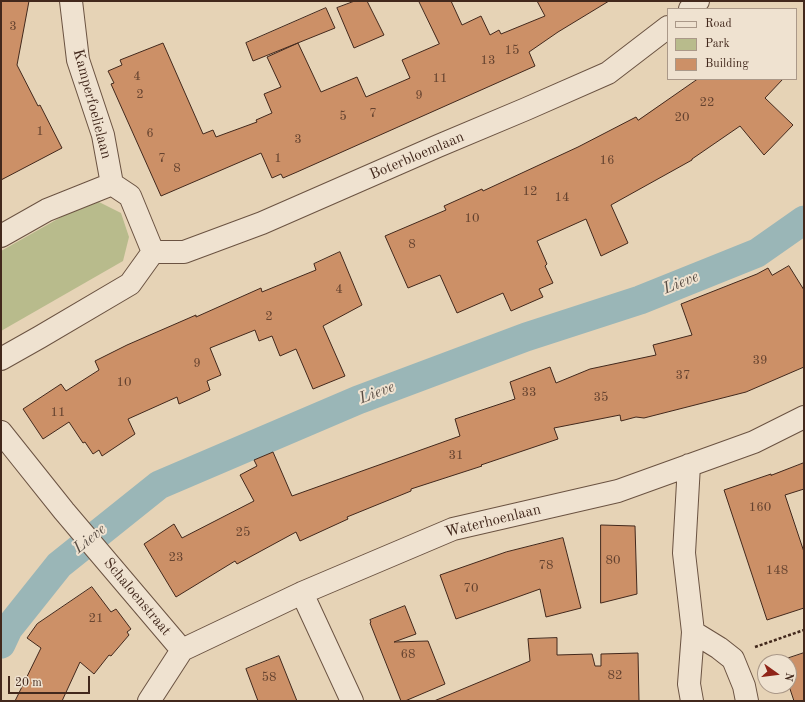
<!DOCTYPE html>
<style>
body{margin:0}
#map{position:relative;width:805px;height:702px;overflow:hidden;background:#e6d3b6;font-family:"Old Standard TT",serif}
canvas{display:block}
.frame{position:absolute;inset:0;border:2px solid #42281c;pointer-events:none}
.legend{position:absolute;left:667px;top:8px;width:130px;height:72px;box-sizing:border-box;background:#efe2d0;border:1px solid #aa9888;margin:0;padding:5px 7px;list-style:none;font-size:12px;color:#42281c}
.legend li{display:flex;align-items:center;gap:8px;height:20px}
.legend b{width:20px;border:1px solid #aa9888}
.north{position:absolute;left:757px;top:654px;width:40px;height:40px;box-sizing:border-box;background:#efe2d0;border:1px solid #aa9888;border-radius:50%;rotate:104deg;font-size:11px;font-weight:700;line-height:16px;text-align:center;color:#42281c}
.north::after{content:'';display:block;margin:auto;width:14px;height:18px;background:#8f2418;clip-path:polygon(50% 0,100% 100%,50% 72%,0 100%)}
.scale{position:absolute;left:8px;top:676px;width:82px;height:18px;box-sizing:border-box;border:2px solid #42281c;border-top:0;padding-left:5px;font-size:12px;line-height:14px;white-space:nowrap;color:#42281c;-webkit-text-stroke:3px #efe2d0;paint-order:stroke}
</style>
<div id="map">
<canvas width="805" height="702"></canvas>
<div class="frame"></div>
<ul class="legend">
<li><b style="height:5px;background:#efe2d0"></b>Road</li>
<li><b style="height:11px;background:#b8bb8c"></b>Park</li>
<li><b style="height:11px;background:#cc9067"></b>Building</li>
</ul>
<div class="north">N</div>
<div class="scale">20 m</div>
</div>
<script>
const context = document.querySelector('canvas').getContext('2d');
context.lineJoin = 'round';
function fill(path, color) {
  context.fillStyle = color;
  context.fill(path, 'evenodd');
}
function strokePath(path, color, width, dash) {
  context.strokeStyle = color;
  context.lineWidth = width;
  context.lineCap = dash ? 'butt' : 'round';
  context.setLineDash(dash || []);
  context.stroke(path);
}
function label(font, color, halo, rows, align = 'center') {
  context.font = font + ' "Old Standard TT",serif';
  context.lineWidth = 4;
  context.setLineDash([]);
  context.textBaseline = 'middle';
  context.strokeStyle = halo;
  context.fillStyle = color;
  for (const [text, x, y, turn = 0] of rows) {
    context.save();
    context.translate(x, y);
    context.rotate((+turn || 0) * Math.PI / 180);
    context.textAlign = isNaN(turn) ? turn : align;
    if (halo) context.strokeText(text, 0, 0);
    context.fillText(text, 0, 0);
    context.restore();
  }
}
fill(new Path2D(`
 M93 199 121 213 129 237 123 261 1 331V251Z`), '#b8bb8c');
strokePath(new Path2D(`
 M1 644 8 629 59 565 159 485 358 400 526 337 640 300 757 253 804 220`), '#9ab6b7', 29);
const building = new Path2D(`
 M1 1H29L17 65 38 106 40 105 62 148 1 180Z
 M355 1H367L384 35 354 48 337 8Z
 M419 1H451L462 25 481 16 490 35 499 30 501 34 545 16 537 1H609L558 32 529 52 535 66 297 172 283 178 281 174 272 178 261 153 161 196 111 84 114 83 108 71 122 65 120 60 163 43 203 134 213 130 216 137 257 122 256 120 272 113 264 94 281 87 267 57 298 43 321 92 357 77 366 97 410 78 402 60 439 44Z
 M326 8 335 28 253 61 246 43Z
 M698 79H783L765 98 793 125 764 155 740 126 692 159V160L611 205 628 243 601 256 586 219 537 241 547 264 545 266 553 283 539 289 543 297 511 311 503 293 457 313 440 275 408 288 385 236 446 210 444 206 482 189 483 191 578 147 636 117 638 120Z
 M340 252 362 305 323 326 345 376 313 389 296 349 280 356 272 336 259 341 255 330 210 348 221 375 207 381 210 390 179 404 177 397 128 419 135 434 102 456 99 450 93 454 85 442 83 443 69 422 43 439 23 409 61 384 66 391 99 370 95 361 127 345 196 315V317L261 288 262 292 316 270 314 264Z
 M789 266 804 290V367L746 392 644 418 636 417 621 421 620 415 554 428 558 439 481 465 482 466 411 489V491L347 517 348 519 300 541 296 532 237 564 235 561 176 597 144 544 174 524 182 538 254 501 240 475 257 466 254 460 273 452 292 496 460 436 455 419 515 399 510 382 550 367 556 383 590 369 656 355 653 345 692 335 681 304 757 274 768 268 772 275Z
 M804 463V489L785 495 804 552V608L767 620 724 490 771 474V475Z
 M601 525 635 526 637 594 601 603Z
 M563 538 581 608 546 617 540 589 456 619 440 575 506 552Z
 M92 587 111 612 116 609 131 629 127 632 129 635 111 656 109 655 94 674 80 662 62 701H15L41 648 27 638 37 624Z
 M405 606 416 634 394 642 428 641 445 684 405 701H401L370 623 371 622 370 620Z
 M557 638V655L592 654 595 666H601V654L638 653 639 701H434L530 661 528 639Z
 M804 653V701H794L789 686V662H781L780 661Z
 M279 656 297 701H258L246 669Z`);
fill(building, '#cc9067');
strokePath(building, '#42281c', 1);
const street = new Path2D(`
 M71 1 78 60 103 135 112 184
 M690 9 698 1
 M112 184 130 196 153 252
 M1 236 47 210 112 184
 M153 252H184L262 223 438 146 526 109 608 73 668 27
 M1 359 40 337 130 284 153 252
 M1 432 64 511 182 650
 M689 465 684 553 693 632 689 684 692 701
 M302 593 352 701
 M693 632 719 648 733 659 744 686 747 701
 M149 701 182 650 302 593 453 529 618 491 754 442 804 417`);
strokePath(street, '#6b5342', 24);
strokePath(new Path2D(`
 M755 647 804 630`), '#42281c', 2.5, [3, 2]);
strokePath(street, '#efe2d0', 22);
label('13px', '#64422f', null, [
 ["3",13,27],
 ["15",512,51],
 ["13",488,61],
 ["4",137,77],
 ["11",440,79],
 ["2",140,95],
 ["9",419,96],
 ["22",707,103],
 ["7",373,114],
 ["5",343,117],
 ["20",682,118],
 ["1",40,132],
 ["6",150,134],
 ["3",298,140],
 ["7",162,159],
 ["1",278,159],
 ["16",607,161],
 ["8",177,169],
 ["12",530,192],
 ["14",562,198],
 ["10",472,219],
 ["8",412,245],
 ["4",339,290],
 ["2",269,317],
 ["39",760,361],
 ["9",197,364],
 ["37",683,376],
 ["10",124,383],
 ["33",529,393],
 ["35",601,398],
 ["11",58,413],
 ["31",456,456],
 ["160",760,508],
 ["25",243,533],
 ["23",176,558],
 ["80",613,561],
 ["78",546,566],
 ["148",777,571],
 ["70",471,589],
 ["21",96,619],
 ["68",408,655],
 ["82",615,676],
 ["58",269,678]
]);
label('15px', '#42281c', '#efe2d0', [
 ["Kamperfoelielaan",92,104,75],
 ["Boterbloemlaan",417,156,-23],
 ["Waterhoenlaan",493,521,-14],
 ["Schaloenstraat",137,597,50]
]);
label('italic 16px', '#584c43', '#efe2d0', [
 ["Lieve",681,283,-22],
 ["Lieve",377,393,-21],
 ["Lieve",90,539,-39]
]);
</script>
